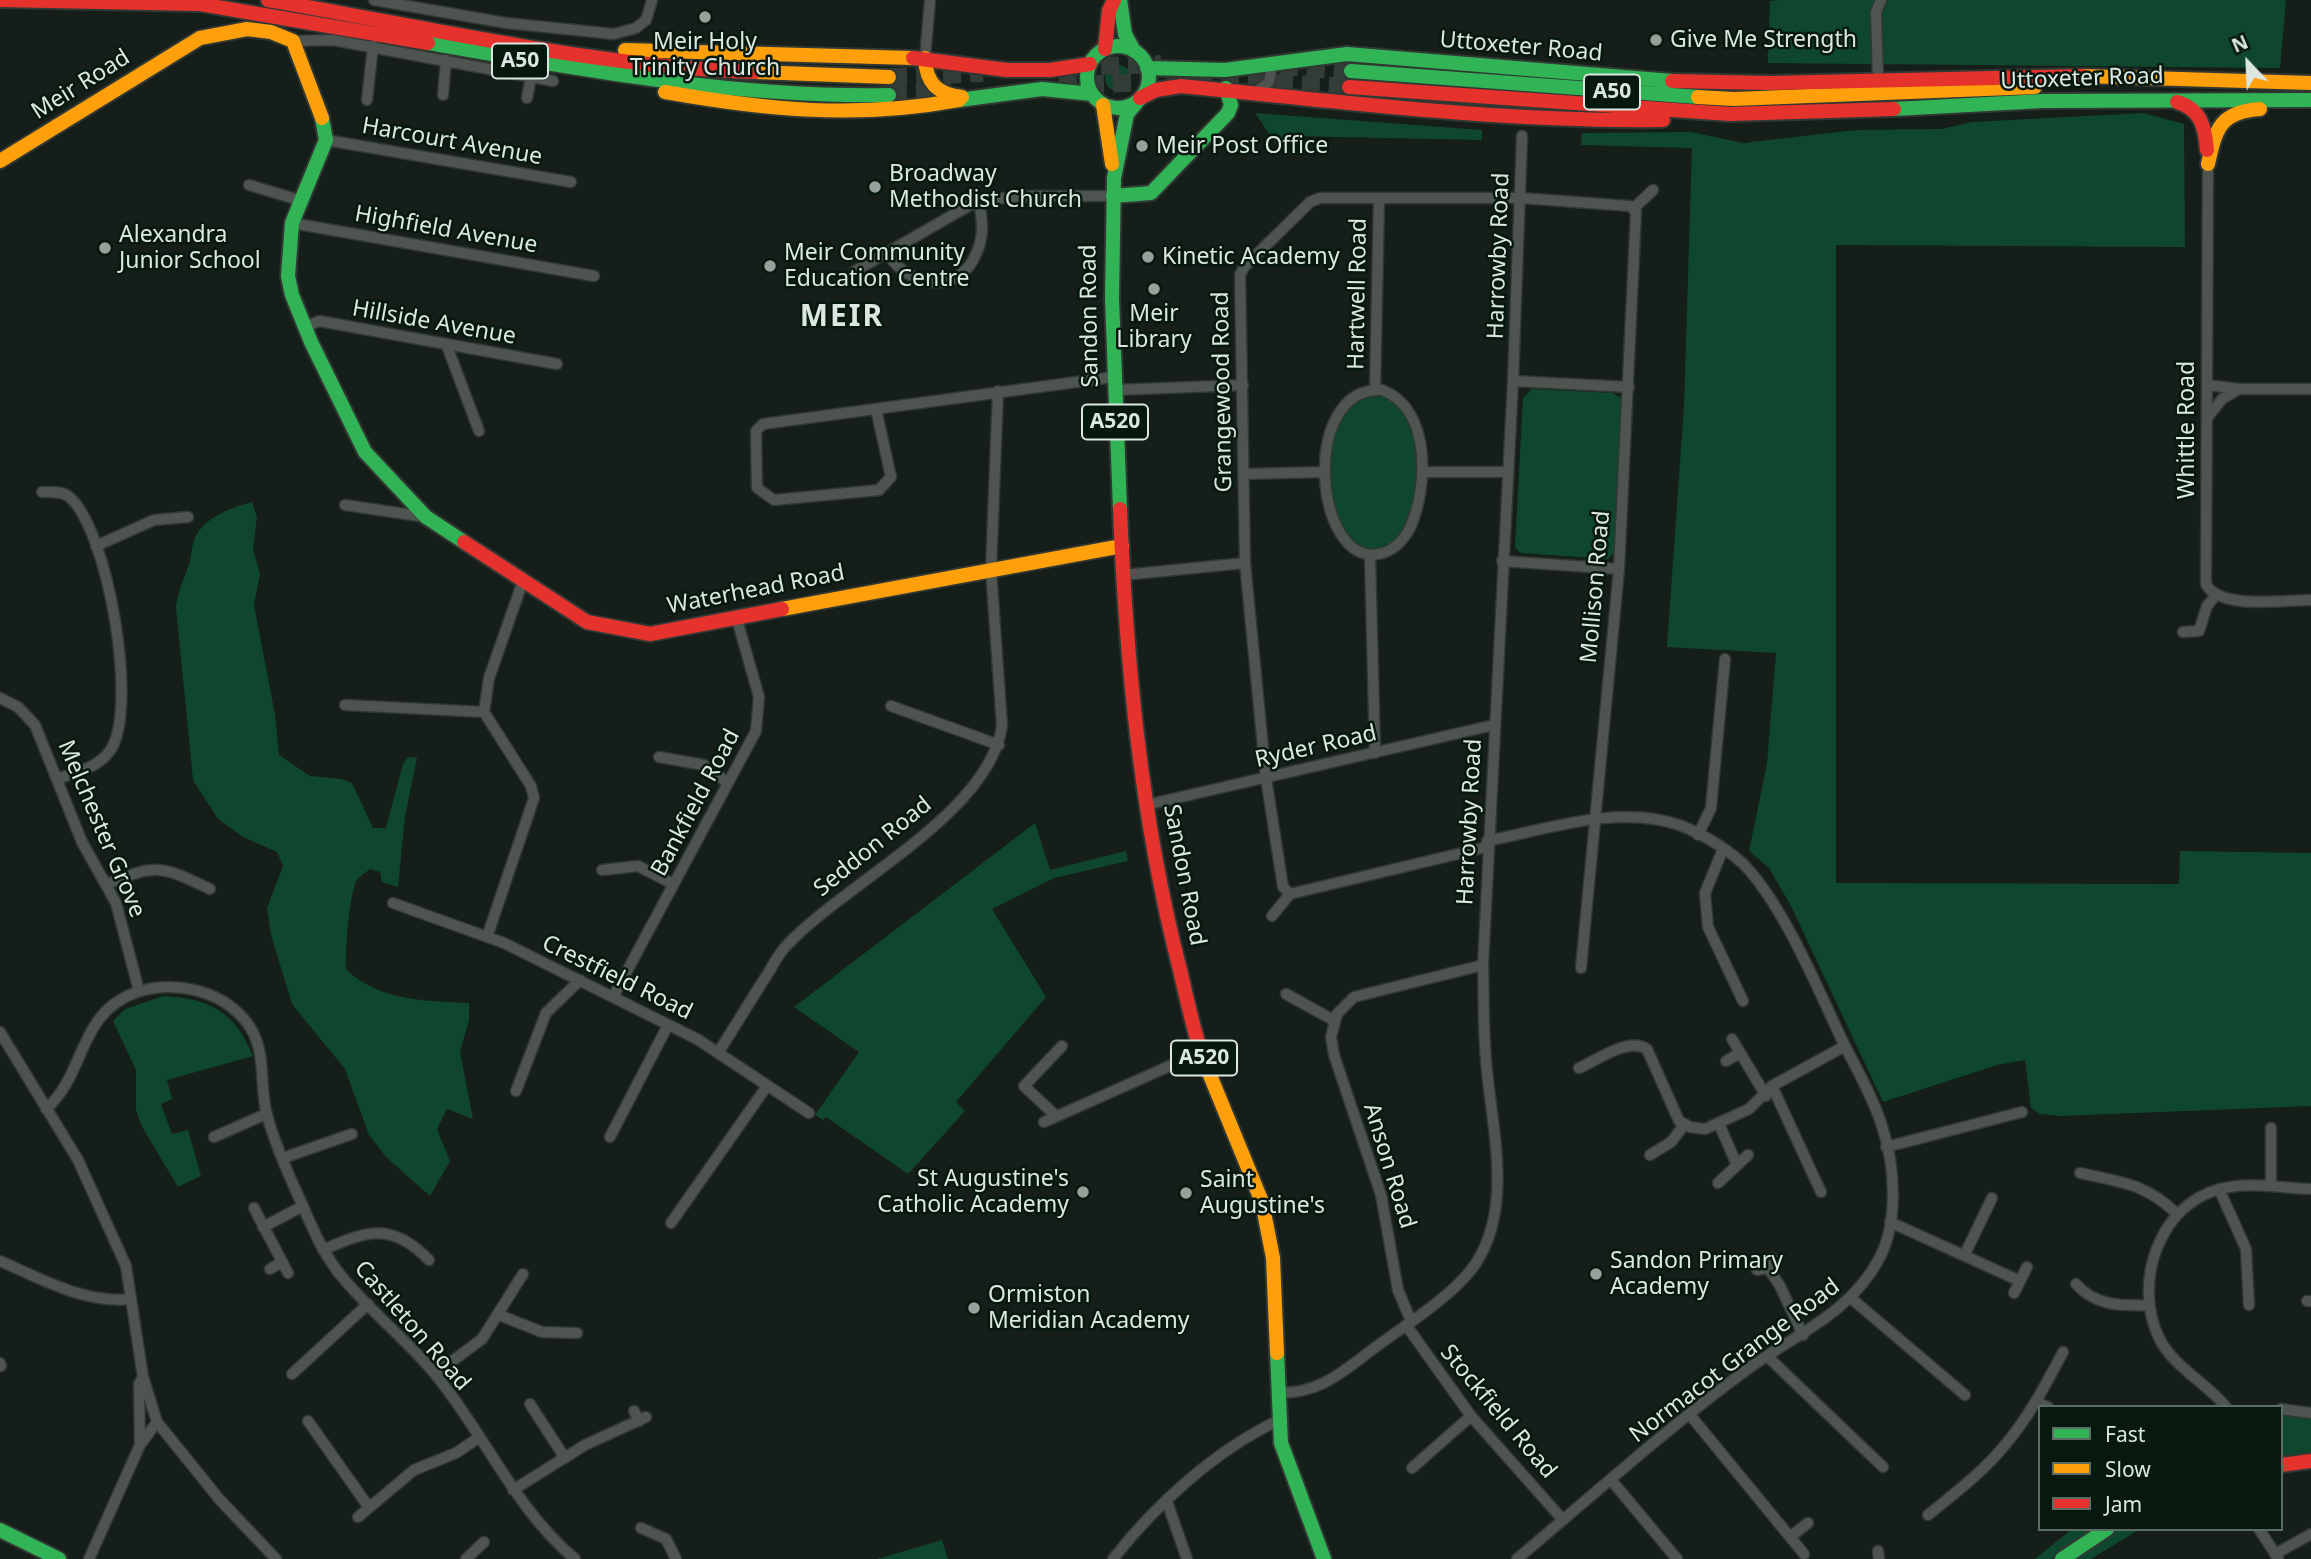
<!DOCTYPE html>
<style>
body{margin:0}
#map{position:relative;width:2311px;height:1559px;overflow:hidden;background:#151e19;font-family:"Noto Sans",sans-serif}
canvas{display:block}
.legend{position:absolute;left:2038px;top:1405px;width:245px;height:126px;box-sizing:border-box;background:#07180f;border:2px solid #5c6b63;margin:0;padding:9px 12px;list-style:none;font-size:21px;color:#dce7e1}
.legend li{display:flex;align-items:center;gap:14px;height:35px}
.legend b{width:35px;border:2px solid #5c6b63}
.north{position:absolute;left:2213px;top:28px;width:70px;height:70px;-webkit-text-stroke:5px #07180f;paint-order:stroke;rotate:337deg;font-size:19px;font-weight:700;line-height:28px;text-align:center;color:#dce7e1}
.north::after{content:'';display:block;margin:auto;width:24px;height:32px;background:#dce7e1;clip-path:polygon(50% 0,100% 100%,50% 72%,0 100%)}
</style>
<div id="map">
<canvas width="2311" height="1559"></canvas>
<ul class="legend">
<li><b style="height:9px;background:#30b455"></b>Fast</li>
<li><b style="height:9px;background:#ff9f0a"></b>Slow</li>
<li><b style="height:9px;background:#e5322d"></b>Jam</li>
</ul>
<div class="north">N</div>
</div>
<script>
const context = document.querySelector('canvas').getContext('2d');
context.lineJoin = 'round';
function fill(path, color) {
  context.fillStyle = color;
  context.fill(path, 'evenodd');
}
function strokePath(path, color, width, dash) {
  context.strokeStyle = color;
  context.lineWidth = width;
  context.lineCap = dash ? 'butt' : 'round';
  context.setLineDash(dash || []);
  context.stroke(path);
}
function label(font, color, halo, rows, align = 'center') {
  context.font = font + ' "Noto Sans",sans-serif';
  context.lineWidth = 5;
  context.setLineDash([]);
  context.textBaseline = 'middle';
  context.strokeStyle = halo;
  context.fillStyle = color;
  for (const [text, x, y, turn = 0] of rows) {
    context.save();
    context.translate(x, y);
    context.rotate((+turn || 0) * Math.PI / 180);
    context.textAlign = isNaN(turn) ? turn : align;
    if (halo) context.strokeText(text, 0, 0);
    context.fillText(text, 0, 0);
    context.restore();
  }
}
fill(new Path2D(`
 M1778 0H2286L2280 68 1768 63 1770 1Z
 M1105 78a13 13 0 1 1 26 0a13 13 0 1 1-26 0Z
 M1255 113 1482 130V140L1290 136 1278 147Z
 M2143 113 2184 124 2185 247 1836 245V883L2179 884 2180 851 2311 853V1106L2061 1116 2040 1114 2031 1108 2025 1060 1997 1065 1883 1102 1791 906 1769 868 1749 851 1767 764 1776 653 1667 647 1684 406 1692 148 1581 145 1582 133 1691 132 1743 143 1856 130 1941 129 1972 122Z
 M1532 389 1613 393 1622 399 1614 552 1608 559 1520 553 1515 547 1523 398Z
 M1381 395C1434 414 1429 554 1370 550 1319 546 1317 412 1365 396 1369 394 1376 395 1381 395Z
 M252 502 257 517 253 549 260 574 254 605 275 715 279 755 310 776 341 779 352 783 373 828H386L403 764 408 757 417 758 405 816 398 887 382 882 380 872 370 869C366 872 360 876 357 880 349 894 345 952 346 969 378 1001 426 1001 469 1003V1020L460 1052 473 1119 447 1109 437 1129 450 1161 430 1196 387 1158 369 1135 345 1069 292 1004 271 935 267 908 283 866 277 852 243 837 218 819 193 780 176 607C178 590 185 577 190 561 192 553 192 541 197 534 209 515 232 508 252 502Z
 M1035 823 1050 870 1126 851 1128 861 1054 878 992 909 1046 997 956 1102 965 1111 908 1174 826 1117 823 1120 815 1115 859 1052 794 1007Z
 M163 996C211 999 234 1011 253 1056L167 1080 172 1099 161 1104 172 1134 188 1130 201 1176 178 1187 141 1125 136 1110V1070L113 1021 125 1009Z
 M2295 1413 2311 1418V1455L2281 1458V1415Z
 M2072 1529H2092L2051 1559H2035Z
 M2117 1529H2140L2091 1559H2072Z
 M942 1540 948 1559H877Z`), '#0f472e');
strokePath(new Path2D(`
 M1280 66 1351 71
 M1074 67 1161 64
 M889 77 983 73
 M1059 85 1227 80 1349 87
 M889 95 951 92`), '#333c37', 18, [18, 9]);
const street = new Path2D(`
 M374 0 506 23 614 34 636 28 646 20 652 0
 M293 41 333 40 553 81
 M925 58 930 0
 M1878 79 1876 12 1881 0
 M1256 92 1269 82 1272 65
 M443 95 446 60
 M527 98 531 77
 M367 100 373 46
 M326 140 571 182
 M2208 164 2206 584C2219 610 2284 600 2311 600
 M249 185 299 200
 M1634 208 1653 190
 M292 223 594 276
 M886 252C912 292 966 296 980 243 984 229 981 214 979 200
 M855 271 979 200 1032 196H1113
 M305 327 319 321 557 364
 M447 346 479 431
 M1513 381 1629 387
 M2207 385 2239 389H2311
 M1114 390 1243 385
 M1375 390 1379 199
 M1382 390C1432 409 1428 488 1410 528 1403 541 1394 551 1379 554 1314 567 1299 386 1382 390Z
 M876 409 891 477 879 490 774 500 757 488 756 431 763 424 1114 377
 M2207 418 2222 399 2239 389
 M1423 472H1508
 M1244 474 1324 472
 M42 492C50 492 61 491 68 496 108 526 140 714 109 752 97 768 76 772 57 779
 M345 505 426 517
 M96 546 154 520 188 517
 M1370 556 1375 753
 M1502 561 1619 569
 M1123 575 1245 563
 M2183 632 2199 631 2207 606 2215 596
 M0 698 18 707 35 725 82 842 116 903 139 991
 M345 705 484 712
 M891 706 999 745
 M659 757 704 765 728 783
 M1146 805 1494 725
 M1698 835 1711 808 1725 659
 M1487 841C1548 829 1619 804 1679 825 1703 834 1732 851 1749 870 1787 914 1817 987 1842 1040 1856 1068 1873 1097 1882 1126 1895 1165 1899 1222 1879 1259 1849 1315 1793 1335 1745 1371 1666 1429 1592 1496 1517 1559
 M1487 847 1290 894 1283 887 1266 778 1245 563 1240 275 1244 267 1310 202 1320 198H1521L1630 206 1636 212 1619 569 1581 968
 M1723 849 1705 893 1708 927 1743 1001
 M602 870 638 866 673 884
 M107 884C158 863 161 866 210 889
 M393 903 504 943 697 1039 809 1113
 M1272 916 1290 894
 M487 937 534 798 531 786 484 712 489 678 523 581
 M1286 994 1335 1021
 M613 997 756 731 759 697 736 616
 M0 1032 78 1160 126 1266 143 1377 157 1422 220 1500 276 1559
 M1732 1039 1766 1096
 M718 1053C733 1029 748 1005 763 981 771 970 777 955 787 945 846 882 989 814 1002 726L991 570 998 391
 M1726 1061 1740 1053
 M1579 1068C1598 1060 1627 1037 1647 1049L1679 1121 1690 1127 1705 1129 1749 1109 1772 1086 1845 1046
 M1772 1086 1821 1192
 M516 1091 546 1013 580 980
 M46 1109C87 1073 77 1013 137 992 174 980 219 990 244 1019 269 1048 258 1082 267 1115 275 1145 289 1176 302 1204 313 1230 325 1257 343 1278 371 1312 407 1340 435 1374 485 1434 514 1508 575 1559
 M1056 1116 1024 1086 1062 1046
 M1044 1122 1201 1052
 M1719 1124 1737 1165
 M2271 1128V1186
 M214 1137 266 1114
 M610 1137 668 1025
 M1886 1147 2022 1112
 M1650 1155 1671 1142 1685 1124
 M283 1158 352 1134
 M2080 1173C2121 1182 2147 1184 2177 1214
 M1718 1183 1748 1155
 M2219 1189 2246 1249 2249 1305
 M254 1208 288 1273
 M1890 1222 2020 1281 2027 1267
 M671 1223 767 1086
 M263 1227 303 1206
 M323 1250C368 1230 392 1222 429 1260
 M1965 1254 1992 1198
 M0 1261C42 1279 84 1304 131 1299
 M1768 1268 1780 1286 1803 1335
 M270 1269 282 1262
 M1757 1270 1768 1268 1772 1258
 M2076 1284C2096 1306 2120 1306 2148 1305
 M2014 1293 2020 1281
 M1852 1299 1965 1395
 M2307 1301H2311
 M499 1315 542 1332 577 1333
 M1411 1321 1398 1290 1381 1195 1334 1055 1331 1037 1337 1014 1354 997 1483 965
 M1406 1325 1471 1416 1563 1520
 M1768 1357 1883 1467
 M0 1363 1 1366
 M292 1374 368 1304
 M435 1374 482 1339 523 1274
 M1277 1393C1324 1394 1347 1367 1384 1341 1412 1321 1457 1292 1476 1263 1517 1200 1487 1113 1485 1044 1483 1018 1484 991 1483 965L1513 381 1522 136
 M2035 1402 2048 1407
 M530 1404 565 1458
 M2226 1407C2206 1382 2174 1368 2159 1338 2133 1284 2158 1205 2220 1189 2250 1181 2281 1188 2311 1189
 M2281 1409 2311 1413
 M634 1411 639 1421
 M1690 1415 1804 1554
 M308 1421 368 1506
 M140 1445 139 1384 143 1377
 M1412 1468 1471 1416
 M1612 1481 1677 1559
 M513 1490 585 1445 646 1417
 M1167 1502 1187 1559
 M1928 1515C1955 1493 1983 1472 2005 1445 2029 1417 2046 1384 2063 1352
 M358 1517 414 1470 456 1453 478 1438
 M641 1528 666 1539 676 1559
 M2259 1529 2278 1558
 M1790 1537 1808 1523
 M1878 1551 1879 1559
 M2275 1554 2311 1534
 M89 1559 140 1445 157 1422
 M466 1559 484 1542
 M1113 1559C1156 1504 1216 1450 1279 1420`);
const fast = new Path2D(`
 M1120 0 1125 34 1134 51
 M428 43C580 69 734 98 889 95
 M1087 77a31 31 0 1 1 62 0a31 31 0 1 1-62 0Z
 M1147 68 1225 70 1347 54 1672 81
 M1351 71 1698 97
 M959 100 1042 89 1092 94
 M1894 109 2043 101 2311 100
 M322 118 326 140 292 223 288 276 292 295 311 342 365 452 426 517 464 542
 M1113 196 1151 193 1228 113 1231 105 1226 88
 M1120 509 1112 298 1114 178 1127 114 1137 102
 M1277 1353 1281 1443 1324 1559
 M0 1530 59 1559
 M2062 1559 2107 1529`);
const slow = new Path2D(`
 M625 50 913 58
 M925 58C926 83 937 94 962 97
 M755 72 889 77
 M2082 76 2311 83
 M665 92C767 110 856 119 959 100
 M1698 97 1734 99 2035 87
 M1103 105 1112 164
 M0 161 200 38 247 29 271 32 293 41 322 118
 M2208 164C2216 128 2220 112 2260 109
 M782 609 1122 546
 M1205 1063 1262 1202 1273 1258 1277 1353`);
const jam = new Path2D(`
 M0 0 200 4 428 43
 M268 0C427 27 594 67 755 72
 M1105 49 1109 11 1114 0
 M913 58 1007 70H1050L1090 64
 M1672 81 1770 83 2082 76
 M1349 87 1730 114 1894 109
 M1140 98 1156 90 1181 86C1342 102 1501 122 1663 120
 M2177 102C2201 109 2205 127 2207 150
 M1120 509C1126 662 1141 817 1179 966 1187 998 1193 1032 1205 1063
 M464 542 587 622 650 634 782 609
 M2281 1465 2311 1461`);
strokePath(street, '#313834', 13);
strokePath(fast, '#313834', 18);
strokePath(slow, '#313834', 18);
strokePath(jam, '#313834', 18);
strokePath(street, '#4e5551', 10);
strokePath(fast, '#30b455', 14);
strokePath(slow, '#ff9f0a', 14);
strokePath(jam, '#e5322d', 14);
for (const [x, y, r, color] of [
 [705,17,7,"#96a19b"],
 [1656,40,7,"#96a19b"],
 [1142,146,7,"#96a19b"],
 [875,187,7,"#96a19b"],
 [105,248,7,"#96a19b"],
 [1148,257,7,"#96a19b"],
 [770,266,7,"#96a19b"],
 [1154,289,7,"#96a19b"],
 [1083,1192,7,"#96a19b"],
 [1186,1193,7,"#96a19b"],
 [1596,1274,7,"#96a19b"],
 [974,1308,7,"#96a19b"]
]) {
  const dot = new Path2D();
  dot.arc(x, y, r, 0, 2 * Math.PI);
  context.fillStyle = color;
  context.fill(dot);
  strokePath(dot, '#07180f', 2.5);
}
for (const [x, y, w] of [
 [520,61,56],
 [1612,92,56],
 [1115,422,66],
 [1204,1058,66]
]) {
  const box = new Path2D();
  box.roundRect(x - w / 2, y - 17.5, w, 35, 5);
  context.fillStyle = '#07180f';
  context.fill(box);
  strokePath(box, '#dce7e1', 2);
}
label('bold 21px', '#dce7e1', null, [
 ["A50",520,61],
 ["A50",1612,92],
 ["A520",1115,422],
 ["A520",1204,1058]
]);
label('23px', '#dce7e1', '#07180f', [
 ["Give Me Strength",1670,40],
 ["Meir Holy",705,42,"center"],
 ["Trinity Church",705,68,"center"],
 ["Meir Post Office",1156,146],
 ["Broadway",889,174],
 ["Methodist Church",889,200],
 ["Alexandra",119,235],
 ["Junior School",119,261],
 ["Meir Community",784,253],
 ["Education Centre",784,279],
 ["Kinetic Academy",1162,257],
 ["Meir",1154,314,"center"],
 ["Library",1154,340,"center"],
 ["St Augustine's",1069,1179,"right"],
 ["Catholic Academy",1069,1205,"right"],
 ["Saint",1200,1180],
 ["Augustine's",1200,1206],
 ["Sandon Primary",1610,1261],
 ["Academy",1610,1287],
 ["Ormiston",988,1295],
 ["Meridian Academy",988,1321]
], 'left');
label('23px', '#dce7e1', '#07180f', [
 ["Uttoxeter Road",1521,47,5],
 ["Uttoxeter Road",2082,79,-2],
 ["Meir Road",81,85,-32],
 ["Harcourt Avenue",452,142,10],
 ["Highfield Avenue",446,230,10],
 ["Harrowby Road",1499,256,-88],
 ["Hartwell Road",1358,294,-89],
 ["Sandon Road",1090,316,-91],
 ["Hillside Avenue",434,323,10],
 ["Grangewood Road",1223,392,-91],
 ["Whittle Road",2187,430,-90],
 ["Mollison Road",1596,587,-85],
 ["Waterhead Road",756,590,-11],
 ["Ryder Road",1316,747,-13],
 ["Bankfield Road",696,803,-62],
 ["Harrowby Road",1470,822,-87],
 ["Melchester Grove",101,829,67],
 ["Seddon Road",873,847,-39],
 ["Sandon Road",1184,875,79],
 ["Crestfield Road",617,978,26],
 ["Anson Road",1389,1166,73],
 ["Castleton Road",412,1326,49],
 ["Normacot Grange Road",1735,1361,-37],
 ["Stockfield Road",1498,1412,50]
]);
context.letterSpacing = '2px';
label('bold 30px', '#dce7e1', '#07180f', [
 ["MEIR",842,317]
]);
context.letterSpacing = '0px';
</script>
